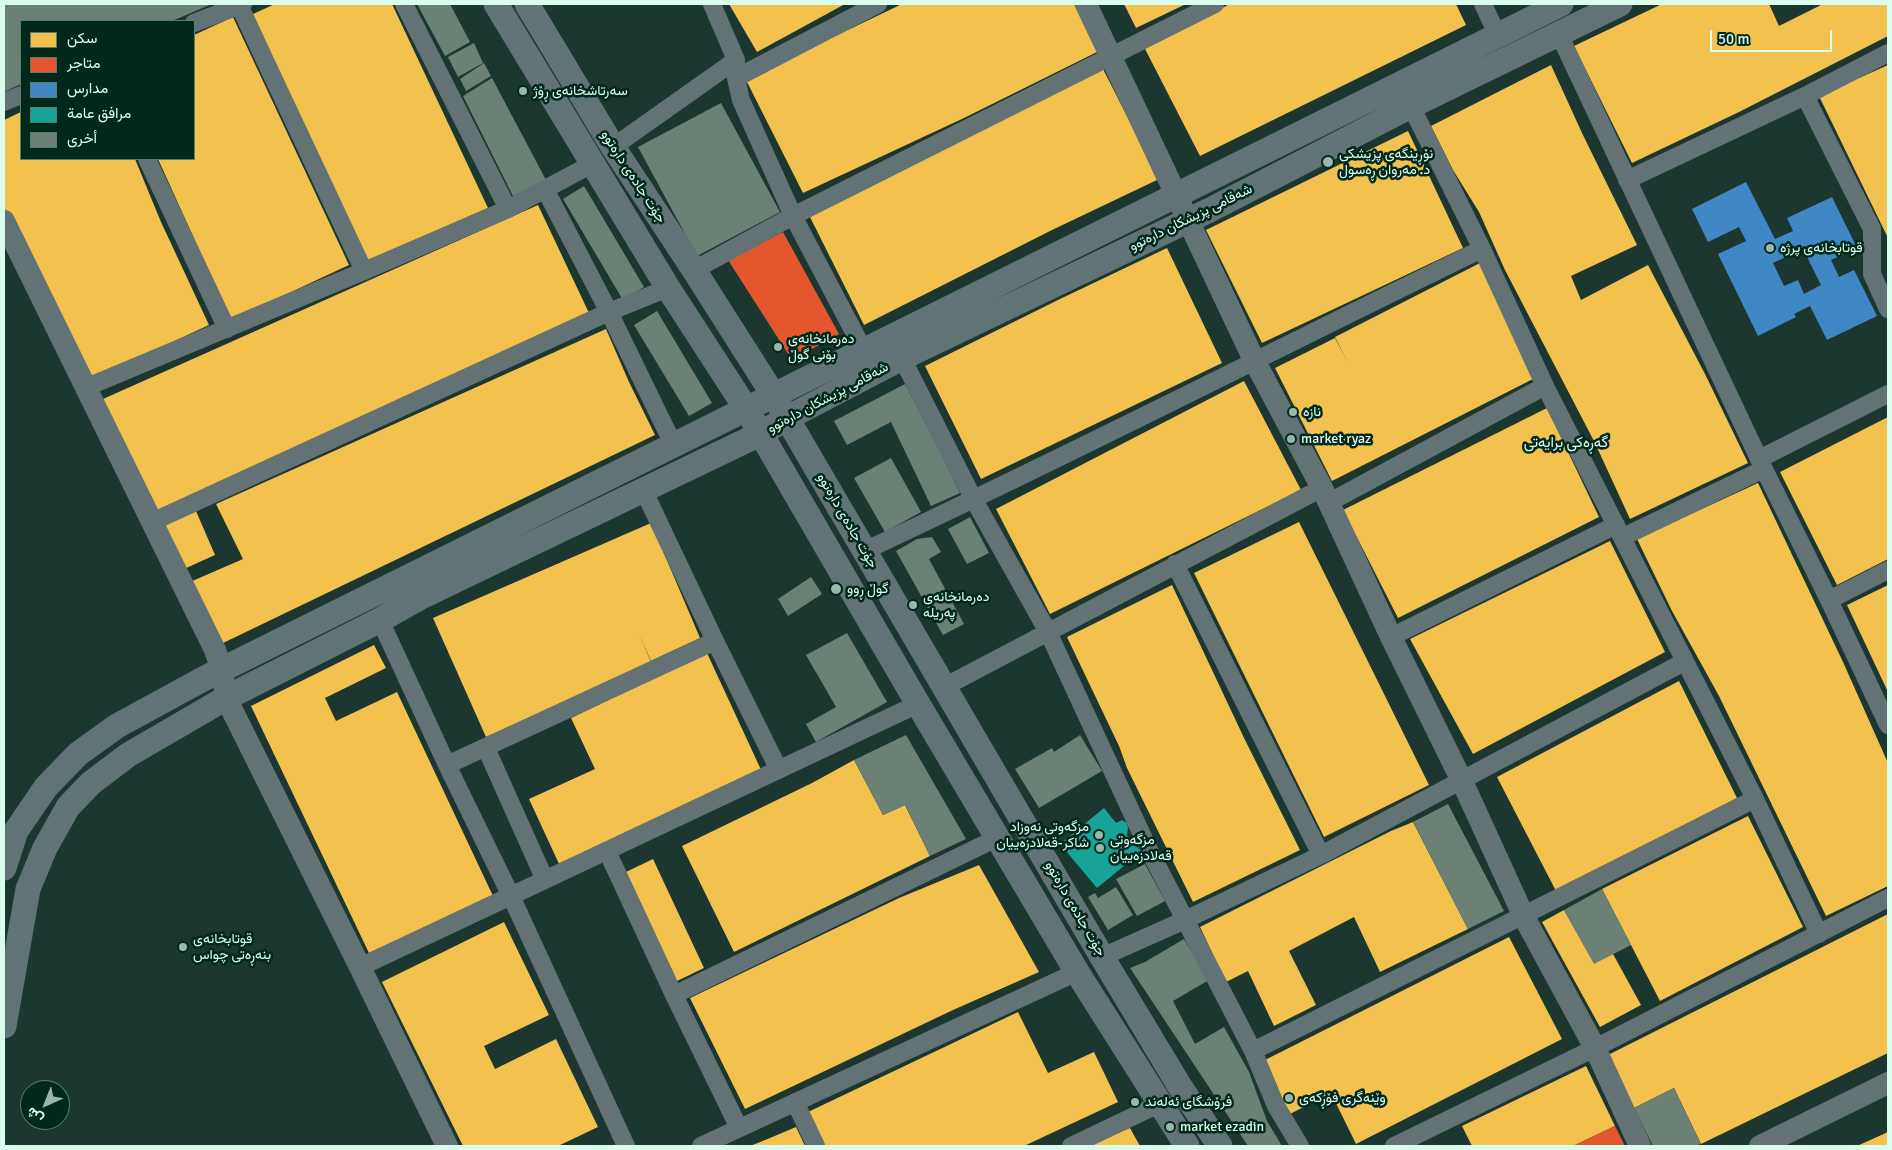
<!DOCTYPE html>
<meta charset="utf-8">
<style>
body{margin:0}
#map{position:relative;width:1892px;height:1150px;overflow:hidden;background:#1b372f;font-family:Signika,Vazirmatn,sans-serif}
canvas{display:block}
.frame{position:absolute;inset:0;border:5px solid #dafdee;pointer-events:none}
.legend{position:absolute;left:20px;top:20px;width:175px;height:140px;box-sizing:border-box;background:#00281b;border:1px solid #577d6f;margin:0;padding:6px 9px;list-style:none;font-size:15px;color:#dafdee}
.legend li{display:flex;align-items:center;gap:10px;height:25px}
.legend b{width:25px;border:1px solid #577d6f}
.north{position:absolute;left:20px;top:1080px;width:50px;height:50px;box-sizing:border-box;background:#00281b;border:1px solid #577d6f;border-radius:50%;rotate:224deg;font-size:14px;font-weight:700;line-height:20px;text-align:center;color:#dafdee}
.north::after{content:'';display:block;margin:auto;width:18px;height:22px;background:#97b8ab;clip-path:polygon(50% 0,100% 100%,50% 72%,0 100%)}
.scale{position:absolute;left:1710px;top:30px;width:122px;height:22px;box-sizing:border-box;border:2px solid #dafdee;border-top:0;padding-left:6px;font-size:15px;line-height:18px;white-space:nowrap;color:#dafdee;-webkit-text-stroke:4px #00281b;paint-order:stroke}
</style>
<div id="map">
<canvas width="1892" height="1150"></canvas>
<div class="frame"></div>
<ul class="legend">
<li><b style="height:14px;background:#f2c14e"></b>سكن</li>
<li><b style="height:14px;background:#e4572e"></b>متاجر</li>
<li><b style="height:14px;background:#3f88c5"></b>مدارس</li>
<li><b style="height:14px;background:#17a398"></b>مرافق عامة</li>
<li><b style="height:14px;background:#6b8175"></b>أخرى</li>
</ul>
<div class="north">ش</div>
<div class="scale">50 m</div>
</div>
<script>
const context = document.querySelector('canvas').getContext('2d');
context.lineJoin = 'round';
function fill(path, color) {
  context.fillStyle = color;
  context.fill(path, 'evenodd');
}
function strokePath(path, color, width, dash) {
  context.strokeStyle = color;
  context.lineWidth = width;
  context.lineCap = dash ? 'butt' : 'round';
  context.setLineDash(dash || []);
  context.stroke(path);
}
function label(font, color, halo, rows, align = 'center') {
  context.font = font + ' Signika,Vazirmatn,sans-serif';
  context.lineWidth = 5;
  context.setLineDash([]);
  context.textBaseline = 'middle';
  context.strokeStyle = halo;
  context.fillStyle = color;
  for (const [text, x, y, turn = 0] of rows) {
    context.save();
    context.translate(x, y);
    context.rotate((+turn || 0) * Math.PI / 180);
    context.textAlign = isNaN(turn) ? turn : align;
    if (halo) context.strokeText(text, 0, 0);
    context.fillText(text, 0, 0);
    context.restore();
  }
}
fill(new Path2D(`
 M275 4H392L488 208 366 262 253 14Z
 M729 4H845L757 52Z
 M902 4H1074L1097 52 964 118 803 193 747 82 827 40Z
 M1124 4H1186L1136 28Z
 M1230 4H1456L1466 25 1200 156 1144 47Z
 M1662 4H1769L1779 26 1823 4H1888V36L1739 112 1632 163 1574 46Z
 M233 17 349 265 231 320 158 159H194V35Z
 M1551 65 1582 133 1637 245 1571 276 1581 300 1648 265 1705 374 1748 463 1630 519 1595 443 1505 270 1479 212 1453 170 1431 126Z
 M1888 65V238L1819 96Z
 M1103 69 1132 126 1157 180 1052 230 864 325 809 215Z
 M21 112V159H135L161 222 209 325 88 381 4 207V120Z
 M1408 131 1463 248 1262 343 1206 230Z
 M538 205 589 313 155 512 103 399Z
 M1167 248 1222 363 981 479 925 366 1060 299Z
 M1480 263 1533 379 1332 481 1275 368 1335 338 1348 363 1335 337Z
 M606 329 629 382 655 435 221 644 190 582 243 559 216 504Z
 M1244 381 1301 490 1050 614 996 509Z
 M1547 408 1599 517 1398 618 1343 510Z
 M1888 417V559L1837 585 1780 472Z
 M1758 483 1843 662 1888 763V886L1826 916 1719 696 1672 611 1637 539Z
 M196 511 215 555 184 569 165 525Z
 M1299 522 1429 785 1324 837 1194 573Z
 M651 523 700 638 651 661 639 634 651 662 486 737 433 618Z
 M1610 541 1665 652 1473 754 1410 639Z
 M1172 585 1245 740 1300 850 1193 902 1127 768 1119 746 1067 637Z
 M1888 585V692L1847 605Z
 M374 645 386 668 325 698 336 721 397 692 493 896 369 953 251 706Z
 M707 653 762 772 560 866 529 799 595 769 571 718Z
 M1679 681 1737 798 1556 891 1497 777Z
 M854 760 883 815 905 805 930 856 734 952 682 846 812 783Z
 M1748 816 1803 927 1660 1001 1602 889Z
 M1413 822 1468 929 1380 972 1354 917 1289 951 1316 1005 1274 1026 1248 971 1226 982 1200 927 1391 831Z
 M653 859 704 968 677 981 626 872Z
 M979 865 1039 972 953 1010 745 1109 690 998 899 898Z
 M1564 910 1594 963 1613 954 1641 1005 1600 1027 1542 922Z
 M1888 914V1053L1701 1144 1674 1088 1634 1108 1608 1055Z
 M504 922 549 1015 484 1046 495 1069 556 1039 598 1127 558 1146H463L382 982Z
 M1509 937 1562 1039 1356 1144 1331 1093 1288 1115 1261 1062Z
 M1018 1012 1048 1073 1094 1052 1118 1102 1024 1146H825L808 1112Z
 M1586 1066 1615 1126 1573 1146H1472L1462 1126Z
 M796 1127 805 1146H750L770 1138Z
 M1130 1128 1140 1146H1090L1106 1138Z
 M1888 1132V1146H1857Z`), '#f2c14e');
fill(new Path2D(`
 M783 232 839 334 792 360 728 260Z
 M1615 1126 1625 1146H1573Z`), '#e4572e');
fill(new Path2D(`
 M1746 182 1775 239 1793 231 1787 218 1832 197 1857 248 1831 260 1839 277 1854 270 1877 316 1827 340 1810 306 1794 314 1796 317 1758 336 1718 254 1746 241 1739 227 1708 242 1692 209ZM1803 249 1821 285 1804 294 1798 280 1784 286 1773 263Z`), '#3f88c5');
fill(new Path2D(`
 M1104 808 1116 823 1122 820 1127 823 1128 828 1127 835 1141 852 1097 888 1060 844Z`), '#17a398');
fill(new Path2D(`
 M4 4H212L172 21H21V84L4 92Z
 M417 4H450L470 42 445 56Z
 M474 43 483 63 458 77 448 57Z
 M484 63 491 76 466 91 460 79Z
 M492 78 546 180 513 196 463 96Z
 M721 103 780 212 697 256 638 147Z
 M584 186 644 287 623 300 563 199Z
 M657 311 712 403 689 416 634 325Z
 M905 384 940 451 960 493 931 506 891 422 847 445 834 421Z
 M891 458 921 512 885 532 854 478Z
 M970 517 989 553 967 564 948 529Z
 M932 537 941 552 929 559 964 624 943 635 896 551 917 539Z
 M811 577 822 594 788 616 778 599Z
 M847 633 887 702 816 742 806 724 836 707 806 655Z
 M906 735 966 839 930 856 905 805 883 815 854 760Z
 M1080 735 1102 771 1039 808 1015 769 1052 748 1054 752Z
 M1448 804 1504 911 1468 929 1413 822Z
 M1145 864 1165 901 1137 916 1116 879Z
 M1116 887 1133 915 1108 930 1088 897 1095 893 1098 898Z
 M1602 889 1631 945 1594 964 1564 910Z
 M1184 939 1209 980 1173 1001 1195 1044 1224 1027 1249 1072 1267 1121 1282 1146H1248L1130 968 1145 962Z
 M1674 1088 1701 1144 1695 1146H1653L1634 1108Z`), '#6b8175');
strokePath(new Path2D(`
 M404 4 508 209
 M712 4 736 60V78L741 100 793 216 864 351
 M1483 4 1498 36
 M239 5 364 271
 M194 23 243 4
 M1559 34 1759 459 1829 600 1888 725
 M736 78 878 4
 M1805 96 1872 229V274L1888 309
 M4 102 21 95
 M1411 106 1482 249 1545 386 1755 799 1819 934
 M613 147 736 60
 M147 159 227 329
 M1627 180 1805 96 1888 53
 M545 189 609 312 674 446
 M694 270 793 216 1215 4
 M902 358 974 500 1048 632 1150 852 1253 1051 1276 1106 1300 1146
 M87 387 364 271 508 209 592 164
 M1759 459 1888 394
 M643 489 715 641 779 770
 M1328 503 1545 386
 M152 522 609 312 668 288
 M1623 537 1764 469
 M864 551C1072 454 1276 349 1482 249
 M1175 564 1321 855
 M1829 600 1888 570
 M380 620 447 765 511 896 626 1146
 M1391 637 1616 525
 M944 687 1322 488
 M486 748 545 880
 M447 765 715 641
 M607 851 674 995 739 1128
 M1102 957 1185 920 1321 855 1684 662
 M360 967 918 704
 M674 995 997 838
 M1253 1051 1755 799
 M795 1102 816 1146
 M701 1146 1077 972
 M1071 1146 1159 1104
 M1394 1146 1595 1048 1888 898`), '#637275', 18);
strokePath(new Path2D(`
 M1086 4 1254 360 1322 488 1391 637 1461 779 1524 917 1595 1048 1640 1146
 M4 221 215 650 222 670 226 698 360 967 447 1146
 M1760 1146 1888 1083`), '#637275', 22);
strokePath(new Path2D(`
 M496 4 668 288 747 410 918 704 1077 972 1187 1146
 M527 4 613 147 694 270 774 396 1102 957 1179 1085 1220 1146
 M4 868 16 831 46 787 78 754 117 726 205 678 1561 4
 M4 1026 28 889 45 848 68 807 91 783 128 755 226 698 380 620 419 598 762 433 787 418 902 358 1210 210 1411 106 1620 4`), '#617376', 25);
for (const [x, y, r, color] of [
 [523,91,5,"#97b8ab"],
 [1328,162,6,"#97b8ab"],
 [1770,248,5,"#97b8ab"],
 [778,347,5,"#97b8ab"],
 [1293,412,5,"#97b8ab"],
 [1291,439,5,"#97b8ab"],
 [836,589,6,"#97b8ab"],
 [913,605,5,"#97b8ab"],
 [1099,835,5,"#97b8ab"],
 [1100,848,5,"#97b8ab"],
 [183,947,5,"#97b8ab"],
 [1289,1098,5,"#97b8ab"],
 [1135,1102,5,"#97b8ab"],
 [1170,1127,5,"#97b8ab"]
]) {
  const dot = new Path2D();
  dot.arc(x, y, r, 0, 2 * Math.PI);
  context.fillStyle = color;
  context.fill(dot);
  strokePath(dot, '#00281b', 2);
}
label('14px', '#dafdee', '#00281b', [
 ["سەرتاشخانەی ڕۆژ",533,91],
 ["نۆڕینگەی پزیشکی",1339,154],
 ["د. مەروان ڕەسول",1339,170],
 ["قوتابخانەی پرژە",1780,248],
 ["دەرمانخانەی",788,339],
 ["بۆنی گوڵ",788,355],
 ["نازە",1303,412],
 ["market ryaz",1301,439],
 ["گوڵ ڕوو",847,589],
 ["دەرمانخانەی",923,597],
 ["پەریلە",923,613],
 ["مزگەوتی نەوزاد",1089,827,"right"],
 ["شاکر-قەلادزەییان",1089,843,"right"],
 ["مزگەوتی",1110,840],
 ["قەلادزەییان",1110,856],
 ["قوتابخانەی",193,939],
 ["بنەڕەتی چواس",193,955],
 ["وێنەگری فۆڕکەی",1299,1098],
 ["فرۆشگای ئەلەند",1145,1102],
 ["market ezadin",1180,1127]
], 'left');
label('14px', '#dafdee', '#00281b', [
 ["جۆت جادەی دارەتوو",633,177,57],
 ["شەقامی پزیشکان دارەتوو",1191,218,-26],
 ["شەقامی پزیشکان دارەتوو",828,398,-28],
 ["جۆت جادەی دارەتوو",847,521,60],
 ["جۆت جادەی دارەتوو",1075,909,60]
]);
label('15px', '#dafdee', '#00281b', [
 ["گەڕەکی برایەتی",1566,443]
]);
</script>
